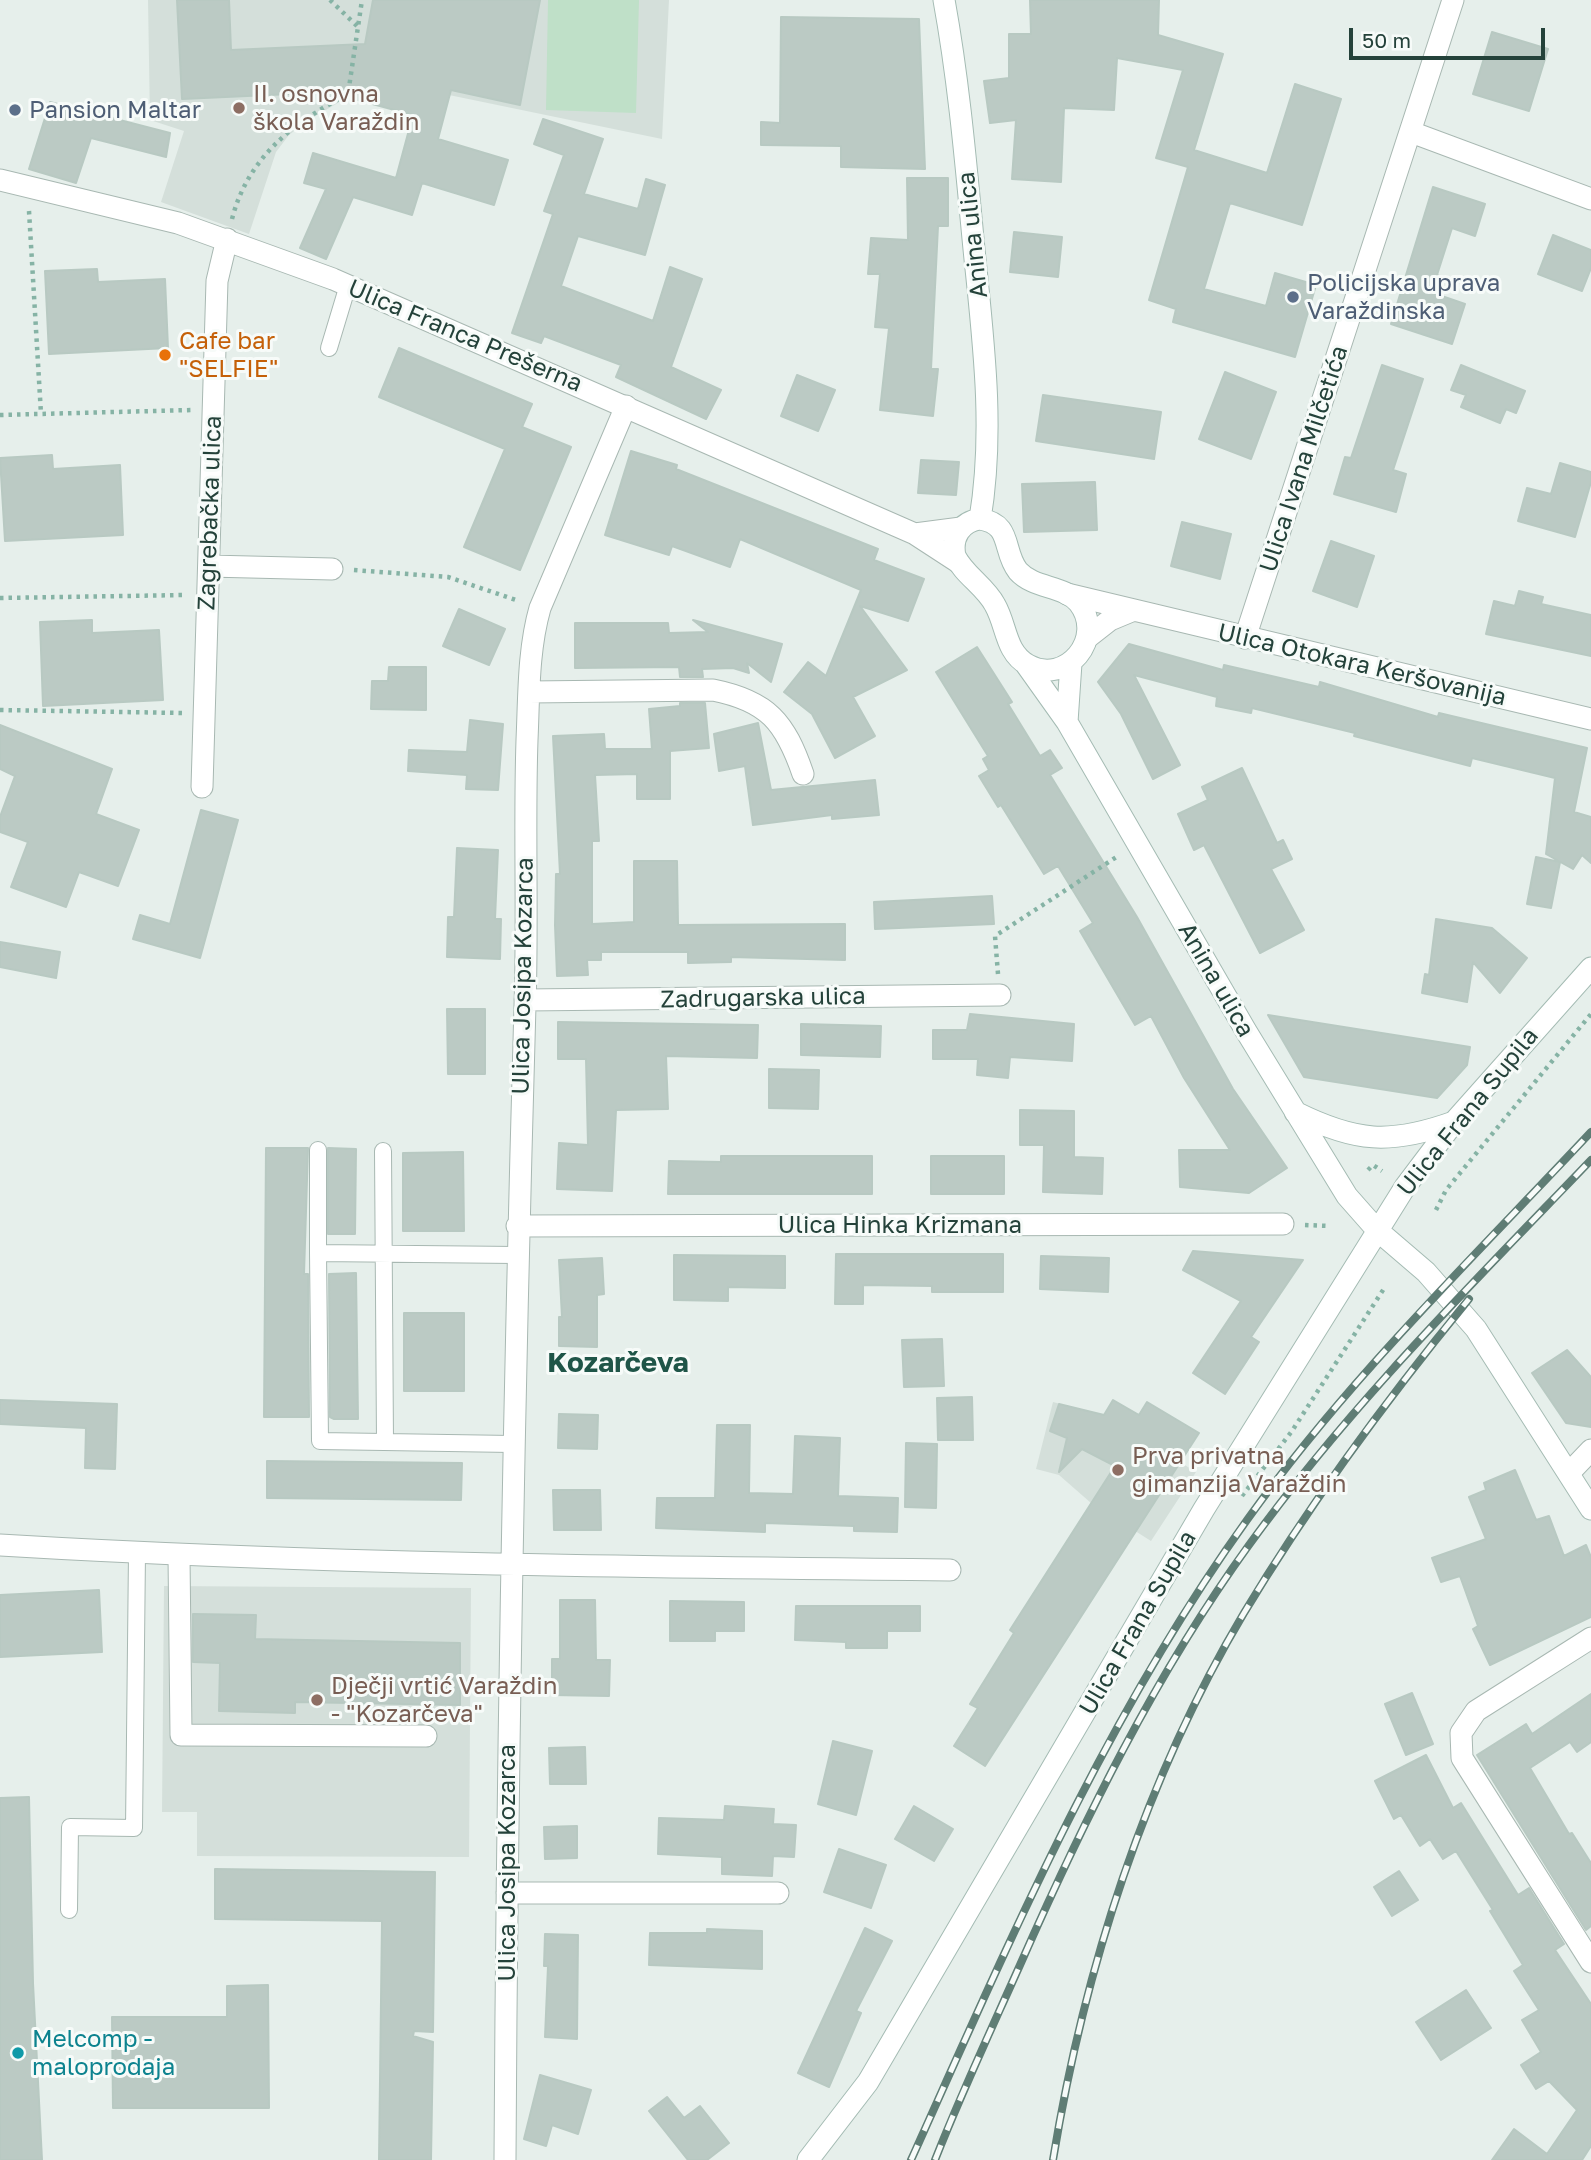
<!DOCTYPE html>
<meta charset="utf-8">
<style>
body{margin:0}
#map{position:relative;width:1591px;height:2160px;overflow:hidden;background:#e6efeb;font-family:"Golos Text",sans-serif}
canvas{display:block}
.scale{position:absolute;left:1349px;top:28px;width:196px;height:32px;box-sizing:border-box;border:4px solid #24423a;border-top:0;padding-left:9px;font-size:21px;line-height:24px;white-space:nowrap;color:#24423a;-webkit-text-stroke:5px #f7fbf9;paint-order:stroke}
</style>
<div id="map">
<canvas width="1591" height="2160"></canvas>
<div class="scale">50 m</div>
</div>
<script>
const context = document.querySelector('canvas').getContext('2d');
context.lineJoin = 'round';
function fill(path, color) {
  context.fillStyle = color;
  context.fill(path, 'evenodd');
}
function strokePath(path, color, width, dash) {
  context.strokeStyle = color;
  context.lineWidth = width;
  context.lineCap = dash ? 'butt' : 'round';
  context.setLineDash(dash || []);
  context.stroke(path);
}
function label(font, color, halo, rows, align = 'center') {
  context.font = font + ' "Golos Text",sans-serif';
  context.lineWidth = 6;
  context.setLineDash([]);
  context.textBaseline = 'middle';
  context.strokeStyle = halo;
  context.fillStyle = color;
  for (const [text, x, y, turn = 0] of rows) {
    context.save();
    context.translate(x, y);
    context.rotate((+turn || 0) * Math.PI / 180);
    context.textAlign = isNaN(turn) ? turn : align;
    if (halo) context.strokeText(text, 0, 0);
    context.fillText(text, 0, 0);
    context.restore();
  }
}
fill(new Path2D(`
 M148 0H669L662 139 357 76 348 97 307 121 289 135 276 152 249 234 161 202 184 131 150 120Z
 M1053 1402 1104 1415 1196 1472 1151 1541 1091 1503 1059 1475 1036 1469Z
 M164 1586 471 1588 469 1857 197 1856V1812H162Z`), '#d4dfda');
fill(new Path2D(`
 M548 0H639L636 113 546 110Z`), '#bfe0c8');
const building = new Path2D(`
 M177 0H229L231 50 365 44 373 0H540L520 105 451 90 438 139 508 160 494 205 422 183 412 215 353 197 326 259 300 248 326 189 304 183 313 153 396 178 413 115 354 99 356 91 182 99Z
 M1030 0H1159L1158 35 1223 54 1194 150 1267 173 1295 84 1341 99 1302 225 1230 203 1204 289 1266 306 1275 273 1316 285 1295 357 1173 322 1176 309 1149 300 1188 167 1156 158 1183 70 1117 58 1114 110 1064 108 1061 182 1012 179 1016 120 990 123 984 81 1009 78V34H1031Z
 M781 17 919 19 925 169 841 167V146L761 145V122L780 123Z
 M1492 32 1548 49 1529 111 1473 94Z
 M50 102 170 133 166 157 91 138 76 183 29 169Z
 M543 119 603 139 584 194 638 209 646 179 665 185 645 255 578 236 561 286 653 321 670 267 702 279 671 367 721 390 706 419 616 377 621 365 544 336 541 343 512 333 553 214 544 211 564 155 534 144Z
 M907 178H948V226H938L931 369H938L933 416 880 410 889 328 875 327 880 274H868L871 238 908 240Z
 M1433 187 1485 204 1475 236 1452 228 1437 275 1439 276 1433 293 1465 304 1452 344 1391 324Z
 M1014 232 1062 237 1058 277 1010 272Z
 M1553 235 1591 250V268L1582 291 1538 274Z
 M97 269 98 282 165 279 168 348 49 354 45 271Z
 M399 348 532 404 522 427 571 447 520 570 464 547 505 449 379 397Z
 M1382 365 1423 379 1393 470 1406 474 1396 512 1334 494 1345 457 1351 458Z
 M1461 365 1525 391 1516 413 1506 409 1500 423 1461 407 1466 395 1451 390Z
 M1225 372 1276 392 1251 459 1199 439Z
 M797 375 835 390 818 431 781 416Z
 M1043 395 1161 412 1154 459 1036 441Z
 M631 451 677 465 676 469 878 549 874 560 924 579 908 621 860 606 907 670 853 697 875 736 835 758 812 714 784 692 808 662 826 676 861 590 740 539 730 567 672 546 669 555 605 535Z
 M52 455 53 469 120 465 123 535 5 541 0 458Z
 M921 460 959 462 956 495 918 493Z
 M1560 463 1591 472V482L1575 537 1518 521 1527 488 1551 494Z
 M1095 482 1097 530 1024 532 1022 484Z
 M1182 522 1231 534 1220 579 1171 566Z
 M1331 541 1374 556 1357 607 1313 591Z
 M1519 591 1543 597 1541 604 1591 615V656L1486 634 1494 601 1515 606Z
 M459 609 505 629 489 665 443 646Z
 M92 620V633L159 630 163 700 43 706 40 622Z
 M693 620 782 644 771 682 747 663 749 673 733 668 702 669 703 677H680L679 667 575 668V623H668L669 633 708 632Z
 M1129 644 1223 670 1224 665 1319 687 1320 682 1438 717 1439 713 1587 748 1574 812 1591 817V863L1582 855 1573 869 1546 854 1555 778 1472 758 1470 766 1354 736 1355 733 1252 708 1251 713 1216 706 1217 697 1134 675 1180 765 1153 779 1121 714 1098 682Z
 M977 647 1012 702 1008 704 1040 756 1050 750 1062 768 1050 775 1137 917 1233 1089 1287 1168 1249 1193 1180 1187 1179 1150H1230L1184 1078 1151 1016 1135 1025 1080 931 1093 923 1058 866 1044 874 1001 805 998 807 979 776 989 770 983 759 988 756 936 672Z
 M389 667H426V710L371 709 372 681H388Z
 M680 703H705L709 748 670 751V799H637V774L595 775 599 841H592V924L634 922V861H677L678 925 845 924V960L731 957V962L688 963V952H601V960H587L588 975 557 976 555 925 556 874H560L553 736 604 734 605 749H652L649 709 680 706Z
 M470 720 503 724 498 790 466 789 467 775 408 771 409 750 467 752Z
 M758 723 771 790 875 780 879 815 832 819V815L753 825 745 766 719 771 714 734Z
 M0 725 112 769 96 814 139 830 118 886 79 872 66 907 11 887 28 842 0 832V817L15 776 0 769Z
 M1242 768 1277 843 1283 840 1292 859 1271 869 1304 930 1260 953 1204 845 1194 850 1178 814 1208 800 1202 787Z
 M201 810 238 820 200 958 133 939 140 915 170 924Z
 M457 848 498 850 495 919H501L500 959 447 957 448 917H454Z
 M1536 857 1560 862 1551 908 1527 904Z
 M992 896 994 924 875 929 874 902Z
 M1436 919 1492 928 1527 958 1500 993 1473 962 1467 1002 1422 993 1425 974 1429 975Z
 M0 942 60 952 56 978 0 967Z
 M447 1009H485V1074H448Z
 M970 1014 1074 1024 1072 1061 1010 1057 1008 1078 977 1075 978 1059H933V1030H967Z
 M1268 1015 1470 1047 1467 1065 1437 1098 1304 1077Z
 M558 1022 758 1025 757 1058 666 1056 668 1109 616 1110 612 1191 557 1189 559 1143 588 1145 586 1059H558Z
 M801 1024 881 1026 880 1057 801 1055Z
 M769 1069 819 1070 818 1109 769 1108Z
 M1020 1110 1074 1111V1157L1103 1158 1102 1194 1043 1192 1044 1145H1020Z
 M266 1148H308L304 1274H308L309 1417H264Z
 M328 1148 356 1149 355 1234H328Z
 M463 1152 464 1231H403V1153Z
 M721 1156H872V1194H668L669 1161 721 1162Z
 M931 1156H1004V1194H931Z
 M1193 1251 1303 1260 1251 1337 1259 1342 1225 1394 1193 1373 1241 1301 1183 1270Z
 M836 1254H1003V1292H932V1286L863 1285V1304H835Z
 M674 1255 785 1256V1288L728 1287V1301L674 1300Z
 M1041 1256 1109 1258 1108 1292 1040 1289Z
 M602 1258 604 1294 597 1295V1347L559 1346V1317H562L559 1260Z
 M356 1273 358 1419H334L330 1417 329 1274Z
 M404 1313H464V1391H404Z
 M942 1339 944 1386 904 1387 902 1340Z
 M1567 1350 1591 1377V1427L1566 1423 1532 1373Z
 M972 1397 973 1440H938L937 1398Z
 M0 1400 117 1404 115 1469 85 1468 86 1428 0 1424Z
 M1113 1400 1139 1415 1147 1402 1199 1433 985 1766 954 1746 978 1708 970 1704 1014 1633 1010 1630 1115 1466 1082 1449 1059 1472 1067 1438 1050 1431 1059 1404 1104 1415Z
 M559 1414 598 1415 597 1449 558 1448Z
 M717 1425H750L749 1493 793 1494 795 1436 840 1438 838 1496 898 1498 897 1532 854 1531V1526L765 1523V1532L656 1528 657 1498H715Z
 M906 1443 937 1444 936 1508 905 1507Z
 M267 1461 462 1463 461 1500 267 1498Z
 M1515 1470 1536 1520 1549 1516 1564 1556 1586 1545 1591 1557V1617L1490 1665 1473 1629 1478 1626 1460 1576 1441 1582 1432 1558 1486 1539 1469 1497 1486 1490 1484 1483Z
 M553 1490H600L601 1530H554Z
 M99 1590 102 1652 0 1657V1595Z
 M560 1600H595L596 1660H610L609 1696 552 1695V1659H560Z
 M670 1601 744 1602V1631H715V1641H670Z
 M796 1606H920V1631H887V1648H846V1642L795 1640Z
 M193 1614 256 1615 255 1639 460 1643V1705L295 1702V1713L219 1711 220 1663 193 1662Z
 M1412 1693 1433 1744 1406 1755 1385 1704Z
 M1591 1694V1742L1577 1752 1570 1742 1530 1768 1569 1834 1572 1833 1591 1863V1926L1586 1930 1477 1755 1526 1724 1532 1734Z
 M833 1741 872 1751 856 1815 818 1804Z
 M585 1747 586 1784H550L549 1748Z
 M1426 1755 1453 1808 1461 1803 1518 1895 1529 1888 1564 1944 1555 1950 1591 2004V2146L1582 2160H1492L1514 2129 1547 2154 1577 2110 1549 2081 1536 2089 1521 2065 1541 2052 1522 2020 1539 2010 1514 1971 1523 1965 1490 1911 1493 1910 1456 1851 1443 1859 1430 1839 1420 1846 1401 1815 1394 1819 1375 1781Z
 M29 1797 33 1983 42 2160H0V1798Z
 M725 1806 774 1809 773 1824 796 1825 794 1857 773 1856 772 1876 722 1874V1857L658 1854 659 1818 724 1820Z
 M914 1806 953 1829 934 1861 895 1839Z
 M577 1826V1858L545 1859 544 1827Z
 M839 1849 886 1865 871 1908 824 1892Z
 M215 1869 435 1872 433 2032 414 2031 413 2036 433 2042 431 2160H379L382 1921 215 1919Z
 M1399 1871 1418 1900 1392 1916 1374 1887Z
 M865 1928 892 1941 856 2011 861 2013 829 2087 798 2073Z
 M707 1929 762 1931V1969L649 1965 650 1933H707Z
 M545 1934 578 1935 577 2039 545 2037 548 1966H544Z
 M268 1985 269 2108H113L112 2017H227V1986Z
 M1466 1990 1491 2028 1441 2060 1416 2022Z
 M540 2075 591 2090 578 2134 552 2125 546 2146 524 2139Z
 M667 2097 684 2118 700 2106 729 2143 707 2160H688L649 2111Z`);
fill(building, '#bbcac4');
strokePath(building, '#b8c9c2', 2);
const service = new Path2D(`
 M329 348 348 285
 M318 1150V1253
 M383 1151 385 1442
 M512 1444 320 1441 318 1253 516 1255
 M69 1910 70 1827 134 1828 137 1553`);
const pedestrian = new Path2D(`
 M179 1556 181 1735 426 1736`);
const minor = new Path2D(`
 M1411 132 1591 199
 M209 566 332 569
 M1245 638 1453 0
 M529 692 713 690C768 701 785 722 803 774
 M202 787 217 281 227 239
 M525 1000 1000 995
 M517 1226 1283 1224
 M1569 1473 1591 1450
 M0 1545C316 1564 633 1567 950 1570
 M1591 1638 1476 1711 1461 1733 1462 1758 1591 1962
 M507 1893H778
 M505 2160C507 1775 514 1390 525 1005 528 917 524 828 527 740 529 696 528 650 540 608L626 406`);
const tertiary = new Path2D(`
 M0 180 178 223 333 279 915 534 958 562
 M915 534 961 528
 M1067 594 1591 719
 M1087 638 1110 620 1134 610`);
const secondary = new Path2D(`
 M944 0C959 82 966 165 974 249 983 339 995 429 980 519
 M980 519C1013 524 1002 551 1018 571 1034 589 1064 585 1079 603 1106 638 1066 686 1028 665 1005 652 1007 626 995 605 985 586 964 575 955 556 951 537 961 522 980 519Z
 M1025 663 1067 722 1246 1031 1347 1196 1377 1230 1426 1272 1476 1329 1591 1509
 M1067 722 1071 663
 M1295 1112C1355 1142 1390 1145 1454 1122
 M808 2160 868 2082 1204 1509 1405 1187 1454 1122 1591 968`);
strokePath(service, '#a8b8b2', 18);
strokePath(pedestrian, '#a8b8b2', 23);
strokePath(minor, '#a8b8b2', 23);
strokePath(tertiary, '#a8b8b2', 23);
strokePath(secondary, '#a4bbb3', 23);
strokePath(new Path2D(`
 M330 0 357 26
 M29 211 41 414
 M232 219C248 157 293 123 348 94L362 0
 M0 415 192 410
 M354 570 448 577 519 601
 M0 598 185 595
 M0 710 183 713
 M998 974 995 936 1118 856
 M1368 1170 1373 1165 1382 1171
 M1436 1210 1446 1190 1591 1014
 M1305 1225 1329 1226
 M1242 1496 1292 1431 1385 1287`), '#86b3a5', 4.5, [3.5, 5]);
strokePath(service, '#fff', 16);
strokePath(pedestrian, '#fff', 21);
strokePath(minor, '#fff', 21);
strokePath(tertiary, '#fff', 21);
strokePath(secondary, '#fff', 21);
const rail = new Path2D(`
 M911 2160C1011 1938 1104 1719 1247 1520 1348 1379 1473 1258 1591 1132
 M935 2160C961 2094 991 2030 1020 1965 1084 1820 1155 1675 1249 1545 1350 1405 1472 1284 1591 1160
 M1053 2160C1084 1970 1145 1779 1244 1613 1310 1503 1387 1399 1469 1299`);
strokePath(rail, '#5f7d75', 8);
strokePath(rail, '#f7fbf9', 5, [16]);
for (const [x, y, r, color] of [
 [239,108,7,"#8d6e63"],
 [15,110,7,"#5c6f8a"],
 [1293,297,7,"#5c6f8a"],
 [165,355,7,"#e8710a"],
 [1118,1470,7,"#8d6e63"],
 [317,1700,7,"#8d6e63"],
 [18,2053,7,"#0f9aa8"]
]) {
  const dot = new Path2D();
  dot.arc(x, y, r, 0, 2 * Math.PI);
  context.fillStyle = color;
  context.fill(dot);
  strokePath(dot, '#f7fbf9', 2.5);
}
label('24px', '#785e54', '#f7fbf9', [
 ["II. osnovna",253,94],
 ["škola Varaždin",253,122],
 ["Prva privatna",1132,1456],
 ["gimanzija Varaždin",1132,1484],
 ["Dječji vrtić Varaždin",331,1686],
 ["- \"Kozarčeva\"",331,1714]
], 'left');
label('24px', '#4e5e75', '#f7fbf9', [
 ["Pansion Maltar",29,110],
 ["Policijska uprava",1307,283],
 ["Varaždinska",1307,311]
], 'left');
label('24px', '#24423a', '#f7fbf9', [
 ["Anina ulica",973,235,-96],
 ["Ulica Franca Prešerna",465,336,23],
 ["Ulica Ivana Milčetića",1304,459,-72],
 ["Zagrebačka ulica",210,513,-88],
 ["Ulica Otokara Keršovanija",1362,665,13],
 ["Ulica Josipa Kozarca",523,976,-89],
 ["Anina ulica",1216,980,60],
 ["Zadrugarska ulica",763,998,-1],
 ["Ulica Frana Supila",1468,1112,-51],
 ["Ulica Hinka Krizmana",900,1225],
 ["Ulica Frana Supila",1138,1623,-60],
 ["Ulica Josipa Kozarca",507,1863,-90]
]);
label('24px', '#c56008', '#f7fbf9', [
 ["Cafe bar",179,341],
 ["\"SELFIE\"",179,369]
], 'left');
label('24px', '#0d838f', '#f7fbf9', [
 ["Melcomp -",32,2039],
 ["maloprodaja",32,2067]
], 'left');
label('bold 28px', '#1f5548', '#f7fbf9', [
 ["Kozarčeva",618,1363]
]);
</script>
